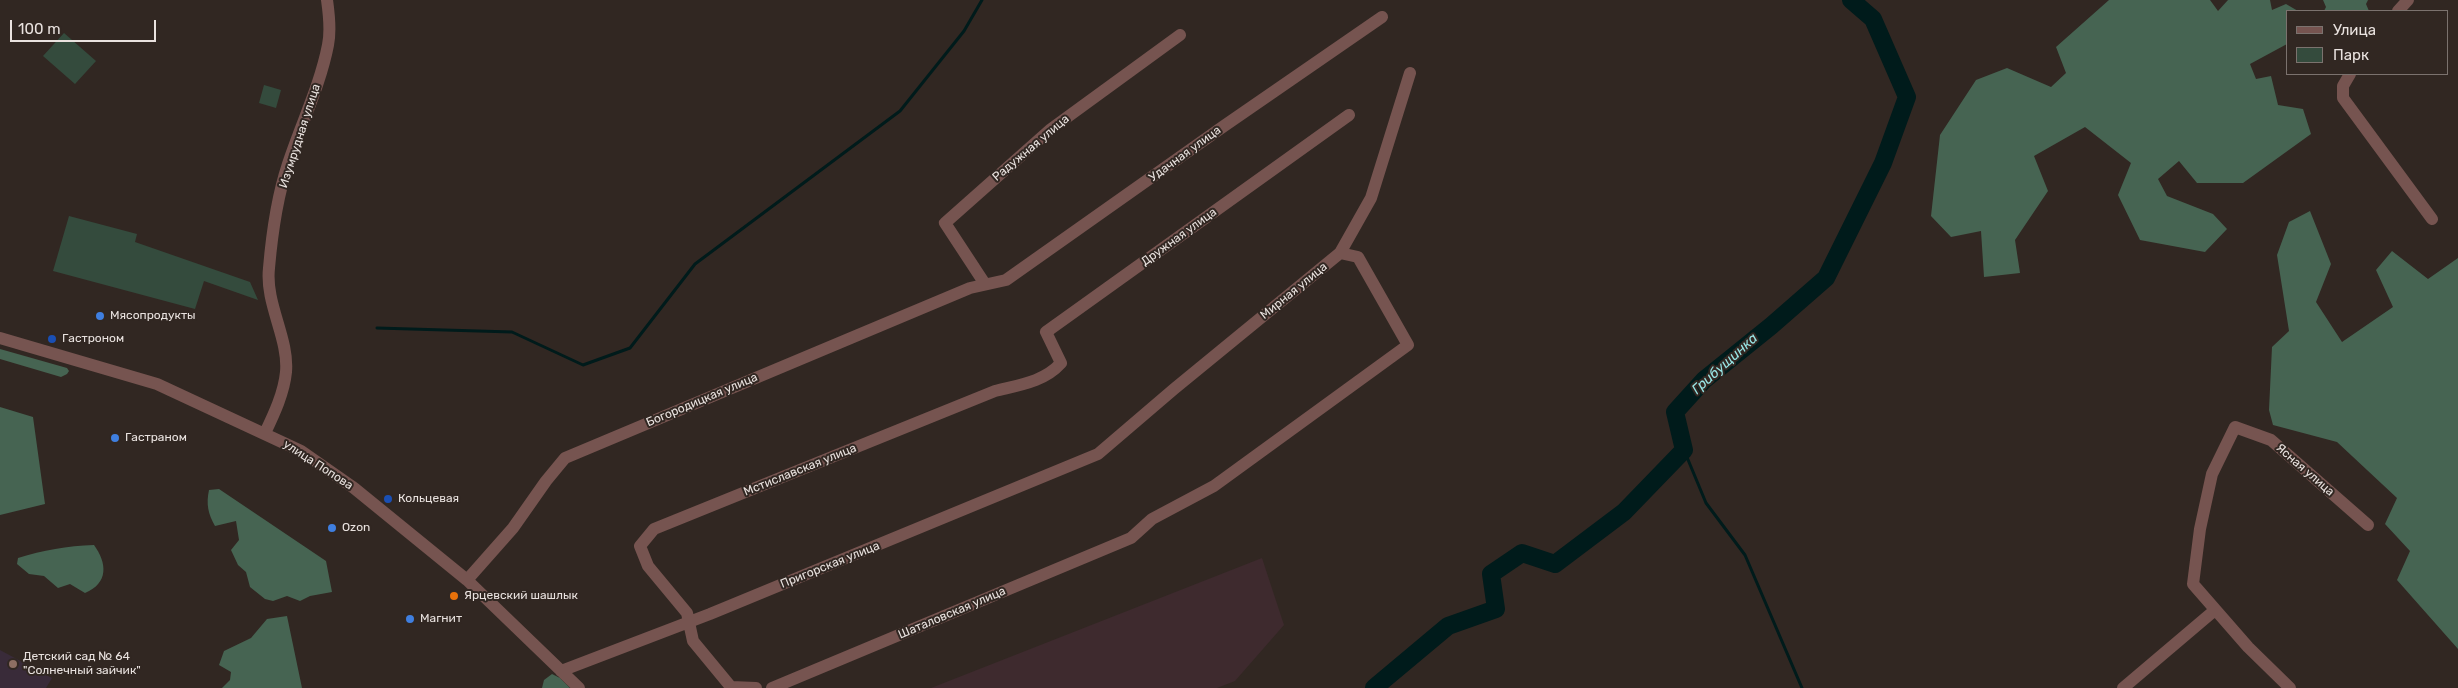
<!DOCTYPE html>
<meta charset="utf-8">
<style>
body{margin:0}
#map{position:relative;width:2458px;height:688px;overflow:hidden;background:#312722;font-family:Rubik,sans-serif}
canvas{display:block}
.legend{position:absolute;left:2286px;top:10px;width:162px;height:65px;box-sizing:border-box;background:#312722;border:1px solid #7b726e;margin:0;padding:6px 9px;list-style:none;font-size:15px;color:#e9e2df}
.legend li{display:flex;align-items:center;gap:10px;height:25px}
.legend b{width:25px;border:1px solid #7b726e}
.scale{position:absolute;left:10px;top:20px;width:146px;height:22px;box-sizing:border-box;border:2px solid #e9e2df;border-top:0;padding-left:6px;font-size:15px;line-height:18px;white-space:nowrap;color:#e9e2df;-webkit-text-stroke:4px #312722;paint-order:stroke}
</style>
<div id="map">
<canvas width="2458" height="688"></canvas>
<ul class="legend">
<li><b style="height:6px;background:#765450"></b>Улица</li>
<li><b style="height:14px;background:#344b3d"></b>Парк</li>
</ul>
<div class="scale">100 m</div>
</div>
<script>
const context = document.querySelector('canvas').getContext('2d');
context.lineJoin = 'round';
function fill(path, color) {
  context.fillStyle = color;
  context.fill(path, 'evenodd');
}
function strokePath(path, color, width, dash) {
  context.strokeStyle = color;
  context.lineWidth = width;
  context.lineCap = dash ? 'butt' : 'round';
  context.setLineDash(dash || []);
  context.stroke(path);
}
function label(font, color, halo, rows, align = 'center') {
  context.font = font + ' Rubik,sans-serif';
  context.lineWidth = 4;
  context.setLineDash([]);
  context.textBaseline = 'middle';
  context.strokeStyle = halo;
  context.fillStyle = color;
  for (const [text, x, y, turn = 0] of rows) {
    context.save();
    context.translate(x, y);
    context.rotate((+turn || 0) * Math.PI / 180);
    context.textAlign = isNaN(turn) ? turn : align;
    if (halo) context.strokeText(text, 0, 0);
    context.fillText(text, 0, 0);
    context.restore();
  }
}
fill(new Path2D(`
 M1262 558 1284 625 1235 681 1217 688H931Z`), '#3e2a2e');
fill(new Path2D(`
 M0 650 52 678 46 688H0Z`), '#392b39');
fill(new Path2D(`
 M64 33 96 61 75 84 43 56Z
 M264 85 281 90 276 108 259 103Z
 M69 216 137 234 135 242 250 282 258 300 204 281 195 309 53 271Z`), '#344b3d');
fill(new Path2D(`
 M2109 0H2210L2218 11 2228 0H2270L2272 10 2286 4 2298 11H2287V44L2250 64 2256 79 2271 76 2278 105 2303 109 2311 134 2243 183H2197L2179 161 2158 179 2167 196 2213 214 2227 229 2205 252 2140 240 2118 195 2131 163 2085 127 2034 156 2048 191 2015 240 2020 273 1984 277 1981 231 1951 237 1931 216 1940 135 1976 80 2007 68 2051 87 2066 73 2056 47Z
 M2323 0H2368L2366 4 2369 11H2324L2326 7Z
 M2310 211 2331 264 2316 302 2342 342 2393 307 2376 270 2392 251 2428 279 2458 258V649L2397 580 2410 551 2385 524 2397 498 2337 442 2273 425 2269 410 2272 347 2289 331 2277 255 2289 222Z
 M0 349 67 368 69 371 67 374 61 377 0 359Z
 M0 407 33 417 45 504 0 515Z
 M219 489 326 561 332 592 310 596 300 601 287 596 273 601 265 599 250 587 246 572 238 565 231 550 239 540 236 521 215 526C208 514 206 504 209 490Z
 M94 545C107 563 109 583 85 593L70 584 58 588 44 576 29 574 17 564 18 558C43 550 67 546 94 545Z
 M287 616 302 688H222L230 680 231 672 219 665 224 651 251 638 267 619Z
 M552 674 560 678 570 688H542L544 680Z`), '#466452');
strokePath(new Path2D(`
 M377 328 512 332 583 365 630 348 695 264 900 111 964 31 982 0
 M1684 450 1706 503 1745 555 1802 688`), '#001b1b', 3);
strokePath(new Path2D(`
 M1374 688 1448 626 1496 609 1491 574 1522 553 1555 564 1624 512 1684 450 1675 412 1704 380 1771 326 1826 278 1883 163 1907 97 1873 19 1851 0`), '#001b1b', 18);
strokePath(new Path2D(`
 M2398 11 2408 0
 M2350 74 2343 86V98L2432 219
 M985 284 945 223 1051 129 1180 35
 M0 338 157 384 301 451 354 488 467 580 579 688
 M265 433C274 414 284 393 286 372 289 338 265 304 269 268 272 233 277 197 288 164 301 124 320 86 328 45 331 31 329 14 327 0
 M467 580 513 528 546 481 565 458 970 288 1006 280 1224 126 1382 17
 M561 671 710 614 1098 454 1174 389 1340 253 1371 198 1410 73
 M756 688 731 687 693 641 687 613 648 566 640 546 654 529 995 391C1019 385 1044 382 1061 363L1046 332 1349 115
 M772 688 1131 538 1152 519 1214 486 1408 345 1358 257 1340 253
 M2123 688 2215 610
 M2290 688 2248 647 2193 584 2200 529 2212 474 2235 427 2271 440 2368 525`), '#765450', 12);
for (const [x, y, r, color] of [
 [100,316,5,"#3f7fe0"],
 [52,339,5,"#1a4fb4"],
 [115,438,5,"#3f7fe0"],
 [388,499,5,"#1a4fb4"],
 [332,528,5,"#3f7fe0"],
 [454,596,5,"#e8710a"],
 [410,619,5,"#3f7fe0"],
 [13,664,5,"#8d6e63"]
]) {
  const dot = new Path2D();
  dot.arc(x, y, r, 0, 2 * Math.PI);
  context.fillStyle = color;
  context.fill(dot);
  strokePath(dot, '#312722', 2);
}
label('12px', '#e9e2df', '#312722', [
 ["Изумрудная улица",300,136,-72],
 ["Радужная улица",1031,148,-40],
 ["Удачная улица",1185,154,-36],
 ["Дружная улица",1179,237,-36],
 ["Мирная улица",1294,291,-39],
 ["Богородицкая улица",702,400,-23],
 ["улица Попова",318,465,33],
 ["Мстиславская улица",800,470,-22],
 ["Ясная улица",2305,470,41],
 ["Пригорская улица",830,565,-22],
 ["Шаталовская улица",952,613,-23]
]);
label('12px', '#e9e2df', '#312722', [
 ["Мясопродукты",110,316],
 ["Гастроном",62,339],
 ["Гастраном",125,438],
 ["Кольцевая",398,499],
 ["Ozon",342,528],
 ["Ярцевский шашлык",464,596],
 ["Магнит",420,619],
 ["Детский сад № 64",23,657],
 ["\"Солнечный зайчик\"",23,671]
], 'left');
label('italic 14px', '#99e6e6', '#312722', [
 ["Грибущинка",1725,364,-42]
]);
</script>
